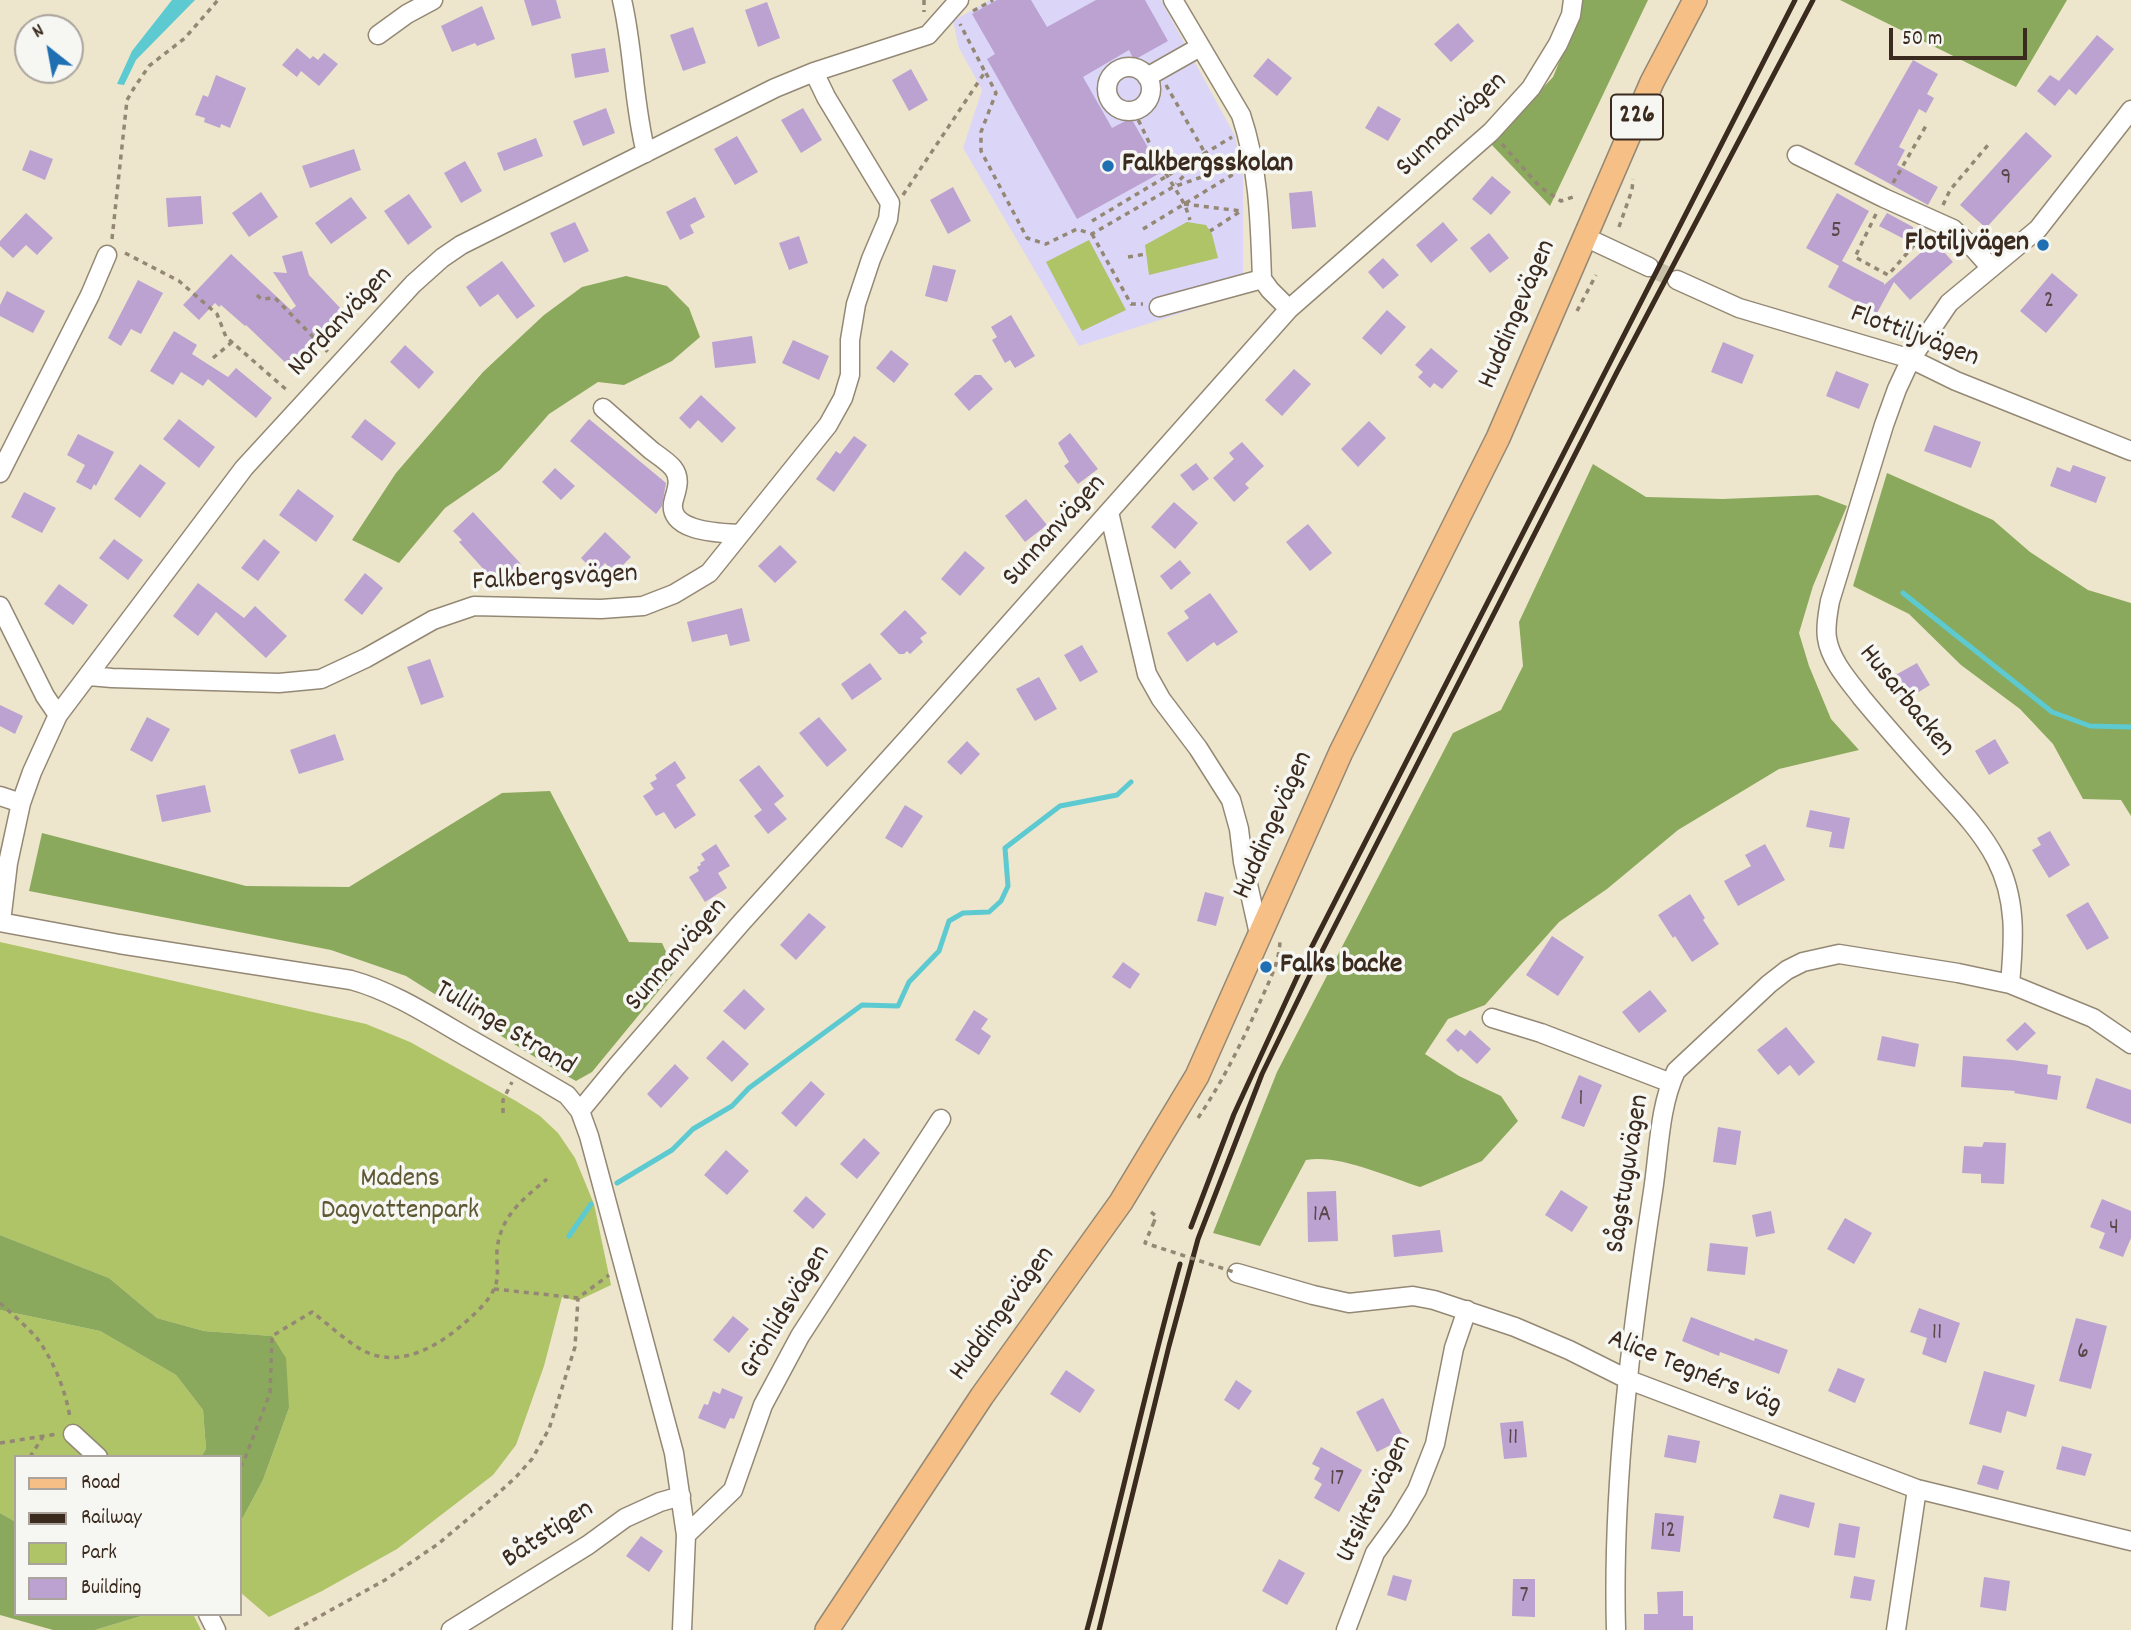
<!DOCTYPE html>
<meta charset="utf-8">
<style>
body{margin:0}
#map{position:relative;width:2131px;height:1630px;overflow:hidden;background:#ede6cc;font-family:Dekko,sans-serif}
canvas{display:block}
.legend{position:absolute;left:14px;top:1455px;width:228px;height:161px;box-sizing:border-box;background:#f6f6f2;border:2px solid #aba49d;margin:0;padding:9px 12px;list-style:none;font-size:21px;color:#3b2a1e}
.legend li{display:flex;align-items:center;gap:14px;height:35px}
.legend b{width:35px;border:2px solid #aba49d}
.north{position:absolute;left:14px;top:14px;width:70px;height:70px;box-sizing:border-box;background:#f6f6f2;border:2px solid #aba49d;border-radius:50%;rotate:329deg;font-size:19px;font-weight:700;line-height:28px;text-align:center;color:#3b2a1e}
.north::after{content:'';display:block;margin:auto;width:24px;height:32px;background:#1f6fb2;clip-path:polygon(50% 0,100% 100%,50% 72%,0 100%)}
.scale{position:absolute;left:1889px;top:28px;width:138px;height:32px;box-sizing:border-box;border:4px solid #3b2a1e;border-top:0;padding-left:9px;font-size:21px;line-height:24px;white-space:nowrap;color:#3b2a1e;-webkit-text-stroke:5px #f6f6f2;paint-order:stroke}
</style>
<div id="map">
<canvas width="2131" height="1630"></canvas>
<ul class="legend">
<li><b style="height:9px;background:#f5bf86"></b>Road</li>
<li><b style="height:9px;background:#3b2a1e"></b>Railway</li>
<li><b style="height:19px;background:#afc367"></b>Park</li>
<li><b style="height:19px;background:#bba2d1"></b>Building</li>
</ul>
<div class="north">N</div>
<div class="scale">50 m</div>
</div>
<script>
const context = document.querySelector('canvas').getContext('2d');
context.lineJoin = 'round';
function fill(path, color) {
  context.fillStyle = color;
  context.fill(path, 'evenodd');
}
function strokePath(path, color, width, dash) {
  context.strokeStyle = color;
  context.lineWidth = width;
  context.lineCap = dash ? 'butt' : 'round';
  context.setLineDash(dash || []);
  context.stroke(path);
}
function label(font, color, halo, rows, align = 'center') {
  context.font = font + ' Dekko,sans-serif';
  context.lineWidth = 7;
  context.setLineDash([]);
  context.textBaseline = 'middle';
  context.strokeStyle = halo;
  context.fillStyle = color;
  for (const [text, x, y, turn = 0] of rows) {
    context.save();
    context.translate(x, y);
    context.rotate((+turn || 0) * Math.PI / 180);
    context.textAlign = isNaN(turn) ? turn : align;
    if (halo) context.strokeText(text, 0, 0);
    context.fillText(text, 0, 0);
    context.restore();
  }
}
fill(new Path2D(`
 M990 0H1161L1235 136 1243 177V293L1079 346 963 148 982 90 959 48 953 21Z`), '#dbd6f7');
fill(new Path2D(`
 M1187 222 1206 225 1212 234 1218 258 1149 275 1145 245Z
 M1089 240 1126 310 1082 331 1046 262Z
 M0 942 366 1024 410 1042 516 1101 540 1116 558 1133 575 1158 594 1204 611 1285 577 1301 562 1297 544 1366 516 1445 493 1475 397 1549 322 1591 269 1617 240 1592V1523L263 1480 289 1408 271 1336 204 1331 157 1318 109 1278 0 1235Z
 M0 1310 100 1331 176 1375 203 1410 206 1449 201 1457H16V1522L0 1513Z
 M148 1614H193L201 1630H95Z`), '#afc367');
fill(new Path2D(`
 M1582 0H1648L1550 206 1491 144 1553 77 1580 12Z
 M1840 0H2067L2016 87Z
 M626 276 667 286 689 308 700 337 672 361 624 385 598 382 549 414 500 470 445 508 399 563 352 540 396 473 483 372 544 315 582 287Z
 M1593 464 1646 497 1723 499 1818 495 1847 506 1813 586 1799 633 1809 666 1831 719 1859 750 1779 769 1678 830 1607 889 1559 922 1485 1005 1448 1019 1425 1054 1459 1076 1501 1096 1518 1121 1482 1161 1420 1187C1388 1177 1339 1154 1306 1160L1260 1246 1213 1233 1277 1072 1453 733 1501 710 1523 666 1519 622Z
 M1887 473 1993 520 2030 552 2088 590 2131 603V816L2121 800 2083 799 2053 744 2020 709 1961 665 1909 614 1853 586Z
 M550 791 629 942 662 943 675 971 592 1072 576 1081 549 1066 406 976 331 950 29 891 42 833 246 886 349 887 502 793Z
 M0 1235 109 1278 157 1318 204 1331 272 1336 286 1358 289 1408 263 1480 240 1523V1457H201L206 1449 203 1410 176 1375 100 1331 0 1310Z
 M0 1513 16 1522V1614H148L95 1630H53L0 1615Z`), '#8ba95c');
fill(new Path2D(`
 M172 0H195L136 60 124 85 117 84 132 51Z`), '#5ccad0');
strokePath(new Path2D(`
 M1903 593 2052 712 2090 726 2131 727
 M617 1183 672 1150 693 1129 732 1106 749 1088 862 1005 898 1006 909 982 939 951 949 921 963 913 989 912 1001 901 1008 886 1005 848 1060 806 1117 795 1131 782
 M569 1236 591 1204`), '#5ccad0', 5);
fill(new Path2D(`
 M524 0H556L561 18 532 26Z
 M997 0H1031L1047 27 1096 0H1145L1168 41 1134 60 1129 50 1083 77 1112 128 1131 118 1162 172 1077 219 987 59 995 54 972 14Z
 M767 2 780 38 758 47 745 10Z
 M482 6 495 39 477 46 475 43 452 52 441 26Z
 M1458 23 1474 41 1451 62 1434 44Z
 M693 27 706 63 683 71 670 35Z
 M2097 35 2114 49 2076 95 2069 89 2055 106 2037 91 2050 75 2059 81Z
 M297 48 310 59 313 56 318 60 324 53 338 64 319 86 301 71 297 77 282 65Z
 M605 48 609 72 575 78 571 54Z
 M1268 58 1292 78 1277 96 1253 76Z
 M1913 60 1938 74 1927 94 1934 98 1926 113 1919 109 1899 147 1905 150 1897 165 1938 187 1928 205 1854 164Z
 M911 69 928 100 909 111 892 80Z
 M216 75 246 88 230 128 221 124 220 128 204 122 205 118 195 115 203 95 208 97Z
 M1378 106 1401 119 1388 141 1365 128Z
 M606 108 615 133 583 146 573 121Z
 M803 108 822 140 801 153 781 120Z
 M2026 132 2052 156 1986 228 1960 205Z
 M737 136 758 172 735 185 714 149Z
 M536 138 543 156 504 171 497 153Z
 M354 149 361 170 310 188 302 166Z
 M30 150 53 159 45 180 22 170Z
 M465 161 482 191 461 203 444 173Z
 M1492 176 1511 192 1491 215 1472 199Z
 M953 187 971 221 948 234 930 200Z
 M1312 191 1316 227 1292 229 1289 193Z
 M261 192 278 217 249 237 232 213Z
 M1837 193 1869 211 1842 261 1884 283V285L1934 241 1953 262 1910 300 1894 282 1877 313 1828 287 1839 266 1806 248Z
 M409 194 432 227 408 245 384 211Z
 M201 196 203 224 168 227 166 198Z
 M351 197 367 218 331 244 315 223Z
 M695 197 705 217 690 225 694 233 680 240 666 212Z
 M26 213 53 238 37 255 26 245 13 258 0 246V241Z
 M1887 213 1913 227V233L1908 241 1879 226Z
 M575 222 589 251 564 263 550 233Z
 M1443 222 1458 240 1431 263 1416 245Z
 M1489 233 1509 258 1490 273 1470 248Z
 M799 236 808 263 789 270 779 243Z
 M302 251 309 275 343 311 306 346 309 349 291 368 246 325 245 326 221 305 219 307 215 303 199 320 183 305 231 254 291 310 296 306 273 272 287 273 282 256Z
 M1383 258 1399 275 1383 289 1368 272Z
 M502 261 535 306 517 319 498 294 480 307 466 287Z
 M933 265 956 270 947 302 925 296Z
 M2052 273 2078 295 2046 333 2020 311Z
 M138 280 163 293 141 334 131 329 121 346 108 338Z
 M7 291 45 311 33 333 0 316V305Z
 M1387 310 1406 327 1381 355 1362 338Z
 M1011 315 1035 356 1015 368 1010 360 1005 363 992 340 997 337 991 327Z
 M174 331 197 345 192 354 228 377 236 368 272 398 256 418 208 379 203 386 181 372 173 385 150 371Z
 M752 336 756 363 715 368 712 342Z
 M793 340 829 356 819 380 782 363Z
 M1723 342 1754 355 1742 384 1711 372Z
 M405 345 434 372 419 389 390 362Z
 M1431 348 1458 371 1442 389 1434 383 1430 388 1418 377 1423 372 1415 365Z
 M891 350 909 364 894 383 876 368Z
 M1294 369 1311 384 1282 416 1265 400Z
 M1836 371 1869 384 1859 409 1826 396Z
 M975 375H981L993 389 969 411 954 394Z
 M701 395 736 428 722 443 698 420 690 429 679 418Z
 M179 419 215 447 199 468 163 439Z
 M365 419 396 443 382 461 351 437Z
 M589 419 666 483 662 506 656 514 570 441Z
 M1369 421 1386 438 1358 467 1341 449Z
 M1934 425 1981 442 1971 468 1924 451Z
 M1070 433 1098 469 1078 484 1064 466 1069 462 1058 443Z
 M78 434 114 452 96 486 94 484 91 490 76 482 85 465 67 455Z
 M854 436 867 445 834 492 816 479 836 451 840 454Z
 M1242 442 1264 466 1245 484 1249 488 1234 502 1213 478 1234 459 1229 453Z
 M1196 463 1209 479 1193 491 1180 475Z
 M140 464 166 483 140 518 114 499Z
 M2073 465 2106 477 2096 503 2050 486 2057 467 2070 472Z
 M555 468 575 486 561 500 542 482Z
 M298 489 334 516 316 542 279 515Z
 M24 492 56 508 42 533 11 517Z
 M1026 499 1047 525 1025 542 1005 516Z
 M1174 502 1198 523 1175 549 1151 527Z
 M473 512 521 564 501 583 490 571 487 573 459 542 462 540 453 531Z
 M1308 524 1332 553 1310 571 1286 542Z
 M605 532 631 557 615 573 605 563 596 573 581 558Z
 M114 539 143 560 128 580 99 558Z
 M264 539 280 552 258 581 241 568Z
 M780 545 797 562 775 583 758 566Z
 M965 551 985 568 960 596 941 579Z
 M1180 560 1191 573 1171 590 1160 576Z
 M365 573 383 588 362 615 344 600Z
 M198 583 244 618 255 606 287 636 266 658 216 612 198 636 173 616Z
 M59 584 88 605 73 625 44 604Z
 M1210 593 1238 632 1217 646 1214 642 1187 662 1167 633 1189 618 1184 611Z
 M742 608 750 641 730 646 727 634 692 642 687 622Z
 M905 610 927 633 920 638 923 642 910 654 907 651 904 654H899L880 634Z
 M1082 645 1098 672 1080 682 1064 655Z
 M430 659 444 697 421 705 407 667Z
 M870 663 882 679 852 700 841 684Z
 M1917 663 1930 685 1904 701 1890 678Z
 M1039 677 1057 709 1035 721 1016 689Z
 M0 705 23 716 15 734 0 726Z
 M147 717 170 729 152 762 130 750Z
 M819 717 847 750 827 767 799 733Z
 M335 734 344 760 299 774 290 750Z
 M1995 739 2009 763 1989 775 1975 751Z
 M967 741 980 754 961 775 947 762Z
 M675 761 686 778 676 785 696 815 675 829 664 812 656 816 643 796 654 789 650 783 657 779 655 775Z
 M759 765 784 796 774 804 787 819 768 834 754 816 762 810 739 780Z
 M205 785 211 812 162 822 156 795Z
 M905 805 923 816 902 848 885 838Z
 M1810 810 1850 818 1844 849 1829 847 1832 832 1806 827Z
 M2050 831 2070 865 2049 878 2032 850 2041 845 2037 838Z
 M716 844 730 866 718 873 727 888 705 902 689 877 699 871 697 867 701 865 700 863 705 860 701 854Z
 M1765 844 1785 880 1738 906 1724 881 1751 866 1745 855Z
 M1205 892 1224 897 1216 926 1197 921Z
 M1690 894 1705 918 1703 920 1719 944 1692 962 1675 936 1673 938 1658 915Z
 M2088 902 2109 938 2087 950 2066 915Z
 M809 913 826 927 796 960 780 945Z
 M1552 936 1584 957 1558 996 1526 975Z
 M1123 962 1140 974 1130 989 1112 977Z
 M744 989 765 1009 745 1030 723 1011Z
 M1650 990 1667 1011 1639 1033 1622 1012Z
 M974 1010 988 1019 981 1029 991 1036 979 1055 955 1040Z
 M2025 1022 2036 1033 2017 1051 2006 1040Z
 M1786 1027 1815 1062 1799 1076 1790 1065 1778 1075 1757 1050Z
 M1456 1029 1465 1036 1470 1030 1491 1049 1477 1064 1461 1049 1458 1052 1446 1040Z
 M1882 1036 1919 1044 1915 1067 1877 1060Z
 M723 1040 749 1064 732 1082 706 1058Z
 M1963 1056 2012 1060 2048 1065 2047 1074 2061 1076 2057 1100 2014 1093 2015 1091 1961 1087Z
 M675 1064 689 1078 661 1108 647 1094Z
 M1579 1075 1602 1085 1584 1127 1561 1118Z
 M2096 1078 2131 1090V1124L2086 1108Z
 M811 1081 825 1094 796 1127 781 1113Z
 M1718 1127 1741 1131 1736 1165 1713 1162Z
 M864 1138 880 1153 857 1179 840 1164Z
 M1984 1142 2006 1143 2004 1184 1981 1183V1174L1962 1173 1964 1146 1982 1147Z
 M726 1150 749 1171 727 1195 704 1175Z
 M1561 1190 1588 1207 1572 1232 1545 1215Z
 M1336 1191 1338 1241 1308 1242 1307 1192Z
 M806 1196 826 1214 813 1229 793 1211Z
 M2102 1199 2131 1211V1238L2123 1257 2099 1248 2105 1233 2090 1227Z
 M1771 1211 1775 1233 1756 1237 1752 1215Z
 M1845 1218 1872 1233 1854 1264 1827 1249Z
 M1440 1230 1443 1252 1394 1257 1392 1235Z
 M1710 1243 1748 1247 1745 1275 1707 1271Z
 M1919 1308 1960 1323 1946 1363 1922 1354 1927 1338 1910 1332Z
 M733 1316 749 1329 729 1353 713 1340Z
 M1691 1317 1754 1341 1755 1338 1788 1350 1779 1374 1720 1352 1719 1356 1682 1341Z
 M2076 1318 2107 1326 2091 1389 2059 1381Z
 M1838 1368 1865 1379 1855 1403 1828 1391Z
 M1066 1370 1095 1390 1080 1413 1050 1394Z
 M1984 1371 2035 1385 2026 1417 2007 1411 2001 1433 1969 1424Z
 M1236 1380 1252 1391 1239 1410 1224 1400Z
 M722 1388 743 1397 734 1419 730 1418 725 1429 698 1418 704 1404 708 1405 713 1391 720 1394Z
 M1383 1398 1404 1438 1377 1452 1356 1412Z
 M1523 1421 1527 1457 1504 1459 1500 1423Z
 M1668 1435 1700 1441 1696 1463 1664 1457Z
 M2062 1446 2092 1454 2085 1476 2056 1469Z
 M1321 1447 1362 1470 1339 1512 1314 1498 1322 1484 1314 1479 1320 1468 1312 1464Z
 M1983 1465 2004 1471 1998 1490 1977 1484Z
 M1780 1494 1815 1503 1809 1528 1773 1518Z
 M1655 1513 1684 1516 1680 1552 1651 1549Z
 M1839 1523 1860 1527 1855 1558 1834 1555Z
 M641 1536 663 1551 649 1572 626 1556Z
 M1279 1559 1305 1573 1287 1605 1262 1591Z
 M1393 1575 1412 1580 1406 1601 1387 1595Z
 M1854 1576 1875 1580 1871 1601 1850 1598Z
 M1984 1577 2010 1581 2006 1611 1980 1607Z
 M1513 1579H1535V1617L1512 1616Z
 M1683 1591V1616H1693V1630H1644V1614H1658L1657 1592Z`), '#bba2d1');
strokePath(new Path2D(`
 M1649 267 1677 280`), '#c9c0a9', 18, [18, 9]);
const minor = new Path2D(`
 M622 0C634 51 633 103 646 153
 M1173 0 1241 115C1259 168 1260 224 1262 279L1270 290 1289 309
 M378 35 407 14 433 0
 M1107 89a22 22 0 1 1 44 0a22 22 0 1 1-44 0Z
 M1147 77 1200 47
 M1797 155 1884 198 1953 229 1975 250 1991 268
 M1585 237 1649 267
 M1677 280 1739 308 1911 359 1956 381 2131 451
 M1159 307 1262 279
 M603 408C619 422 636 437 652 451 659 456 668 462 673 468 681 478 677 489 674 499 664 532 720 533 740 534
 M0 473 90 295 107 255
 M1109 512 1147 674 1161 699 1198 748 1231 800 1239 829 1243 862 1259 934
 M0 606 45 696 58 715
 M89 676 112 678 279 683 321 679 366 658 433 620 474 606 601 609 643 606 674 594 709 573 828 425 843 398 850 375V340L856 304 871 259 888 219 890 203 826 97 814 72
 M0 796 21 803
 M0 922 119 944 351 980C391 991 427 1014 463 1035 498 1055 533 1075 567 1095L580 1111 589 1136 674 1453 686 1535 682 1630
 M1 922 8 863 21 803 32 772 58 715 244 468 413 284 442 258 461 245 775 88 814 72 928 35 959 0
 M2010 984C2014 940 2017 899 1996 859 1981 830 1957 806 1936 783 1911 755 1886 727 1862 698 1849 681 1830 660 1827 638 1825 626 1828 613 1830 601L1884 425 1897 389 1911 359 1949 303 2038 229 2131 110
 M1492 1018 1541 1033 1671 1083
 M580 1111 617 1066 741 923 908 738 1289 309 1491 132 1531 88 1558 44 1571 15 1573 0
 M1237 1273 1313 1295 1349 1303 1413 1296 1434 1300 1515 1327 1569 1350 1629 1380 1917 1489 2131 1541
 M73 1434 98 1457
 M686 1535 733 1490 763 1405 800 1336 941 1119
 M208 1614 216 1630
 M451 1630 588 1545 625 1518 660 1502 681 1496
 M1346 1630 1375 1553 1399 1520 1417 1490 1435 1444 1454 1348 1467 1310
 M1616 1630C1612 1484 1631 1335 1653 1191 1659 1152 1659 1107 1676 1071L1769 984 1787 970 1803 962 1839 954 1958 973 2010 984 2093 1018 2131 1044
 M1896 1630 1917 1489`);
const major = new Path2D(`
 M827 1630 982 1396 1121 1202 1197 1076 1341 752 1498 438 1652 82 1695 0`);
strokePath(minor, '#948875', 21);
strokePath(major, '#948875', 26);
strokePath(new Path2D(`
 M924 0V12
 M973 11 993 0
 M986 73 996 93 981 132V151L1027 238 1046 244 1077 229 1092 234 1173 187 1236 165
 M1166 85 1205 153 1176 184
 M1134 111 1157 159 1185 205 1190 220
 M1502 144 1540 187 1561 201 1576 196
 M1893 183 1927 124
 M903 195 985 72 960 24
 M1184 204 1241 211 1210 231
 M1943 205 1950 190 1988 145
 M1876 214 1855 257 1888 275 1923 235
 M1092 221 1232 137
 M1619 227 1632 190 1633 179
 M1143 229 1237 172
 M1092 234 1131 304H1143
 M112 239 127 100 134 88 149 66 185 38 218 0
 M125 253 179 281 217 314 226 337 289 392
 M1128 257 1146 254
 M257 295 261 299 275 298 328 352
 M1577 311 1596 275
 M213 358 232 342
 M503 1113V1100L512 1082
 M1198 1118C1223 1081 1242 1042 1260 1002 1269 981 1280 962 1280 939
 M1151 1212 1156 1216 1154 1222
 M494 1289 578 1298 609 1275
 M0 1303C12 1314 25 1325 36 1337 53 1359 66 1391 70 1418
 M0 1443 57 1434
 M30 1457 44 1435
 M240 1467 244 1461 270 1393 272 1336 312 1312C327 1323 348 1343 364 1351 402 1370 442 1344 470 1318 479 1310 489 1300 494 1289 500 1277 496 1264 497 1252 499 1217 523 1199 547 1179
 M295 1630 385 1580 438 1544 494 1497 516 1477 532 1459 549 1429 575 1347 578 1298`), '#948875', 3.5, [5, 5]);
strokePath(minor, '#fff', 18);
strokePath(major, '#f5bf86', 23);
strokePath(new Path2D(`
 M1191 1227 1234 1114 1304 962 1795 0
 M1087 1630C1120 1508 1146 1385 1180 1264
 M1099 1630 1169 1346 1198 1239 1262 1074 1314 967 1617 372 1813 0`), '#3b2a1e', 5);
strokePath(new Path2D(`
 M1154 1222 1145 1243 1237 1273`), '#948875', 3.5, [5, 5]);
for (const [x, y, r, color] of [
 [1108,166,7,"#1f6fb2"],
 [2043,245,7,"#1f6fb2"],
 [1266,967,7,"#1f6fb2"]
]) {
  const dot = new Path2D();
  dot.arc(x, y, r, 0, 2 * Math.PI);
  context.fillStyle = color;
  context.fill(dot);
  strokePath(dot, '#f6f6f2', 2.5);
}
label('24px', '#5b484b', null, [
 ["9",2006,180],
 ["5",1836,233],
 ["2",2049,303],
 ["1",1581,1101],
 ["1A",1322,1217],
 ["4",2114,1230],
 ["11",1937,1335],
 ["6",2083,1354],
 ["11",1513,1440],
 ["17",1337,1481],
 ["12",1668,1533],
 ["7",1524,1598]
]);
for (const [x, y, w] of [
 [1637,117,52]
]) {
  const box = new Path2D();
  box.roundRect(x - w / 2, y - 22.5, w, 45, 5);
  context.fillStyle = '#f6f6f2';
  context.fill(box);
  strokePath(box, '#3b2a1e', 2);
}
label('bold 26px', '#3b2a1e', null, [
 ["226",1637,117]
]);
label('28px', '#3b2a1e', '#f6f6f2', [
 ["Sunnanvägen",1453,126,-43],
 ["Huddingevägen",1519,315,-67],
 ["Nordanvägen",342,323,-47],
 ["Flottiljvägen",1914,338,20],
 ["Sunnanvägen",1056,532,-48],
 ["Falkbergsvägen",555,580,-3],
 ["Husarbacken",1905,702,51],
 ["Huddingevägen",1275,826,-66],
 ["Sunnanvägen",678,956,-49],
 ["Tullinge Strand",504,1030,31],
 ["Sågstuguvägen",1630,1174,-81],
 ["Grönlidsvägen",787,1313,-59],
 ["Huddingevägen",1004,1315,-54],
 ["Alice Tegnérs väg",1694,1374,22],
 ["Utsiktsvägen",1376,1500,-64],
 ["Båtstigen",549,1536,-33]
]);
label('bold 28px', '#3b2a1e', '#f6f6f2', [
 ["Falkbergsskolan",1122,166],
 ["Flotiljvägen",2029,245,"right"],
 ["Falks backe",1280,967]
], 'left');
label('28px', '#5e5834', '#f6f6f2', [
 ["Madens",400,1181],
 ["Dagvattenpark",400,1213]
]);
</script>
